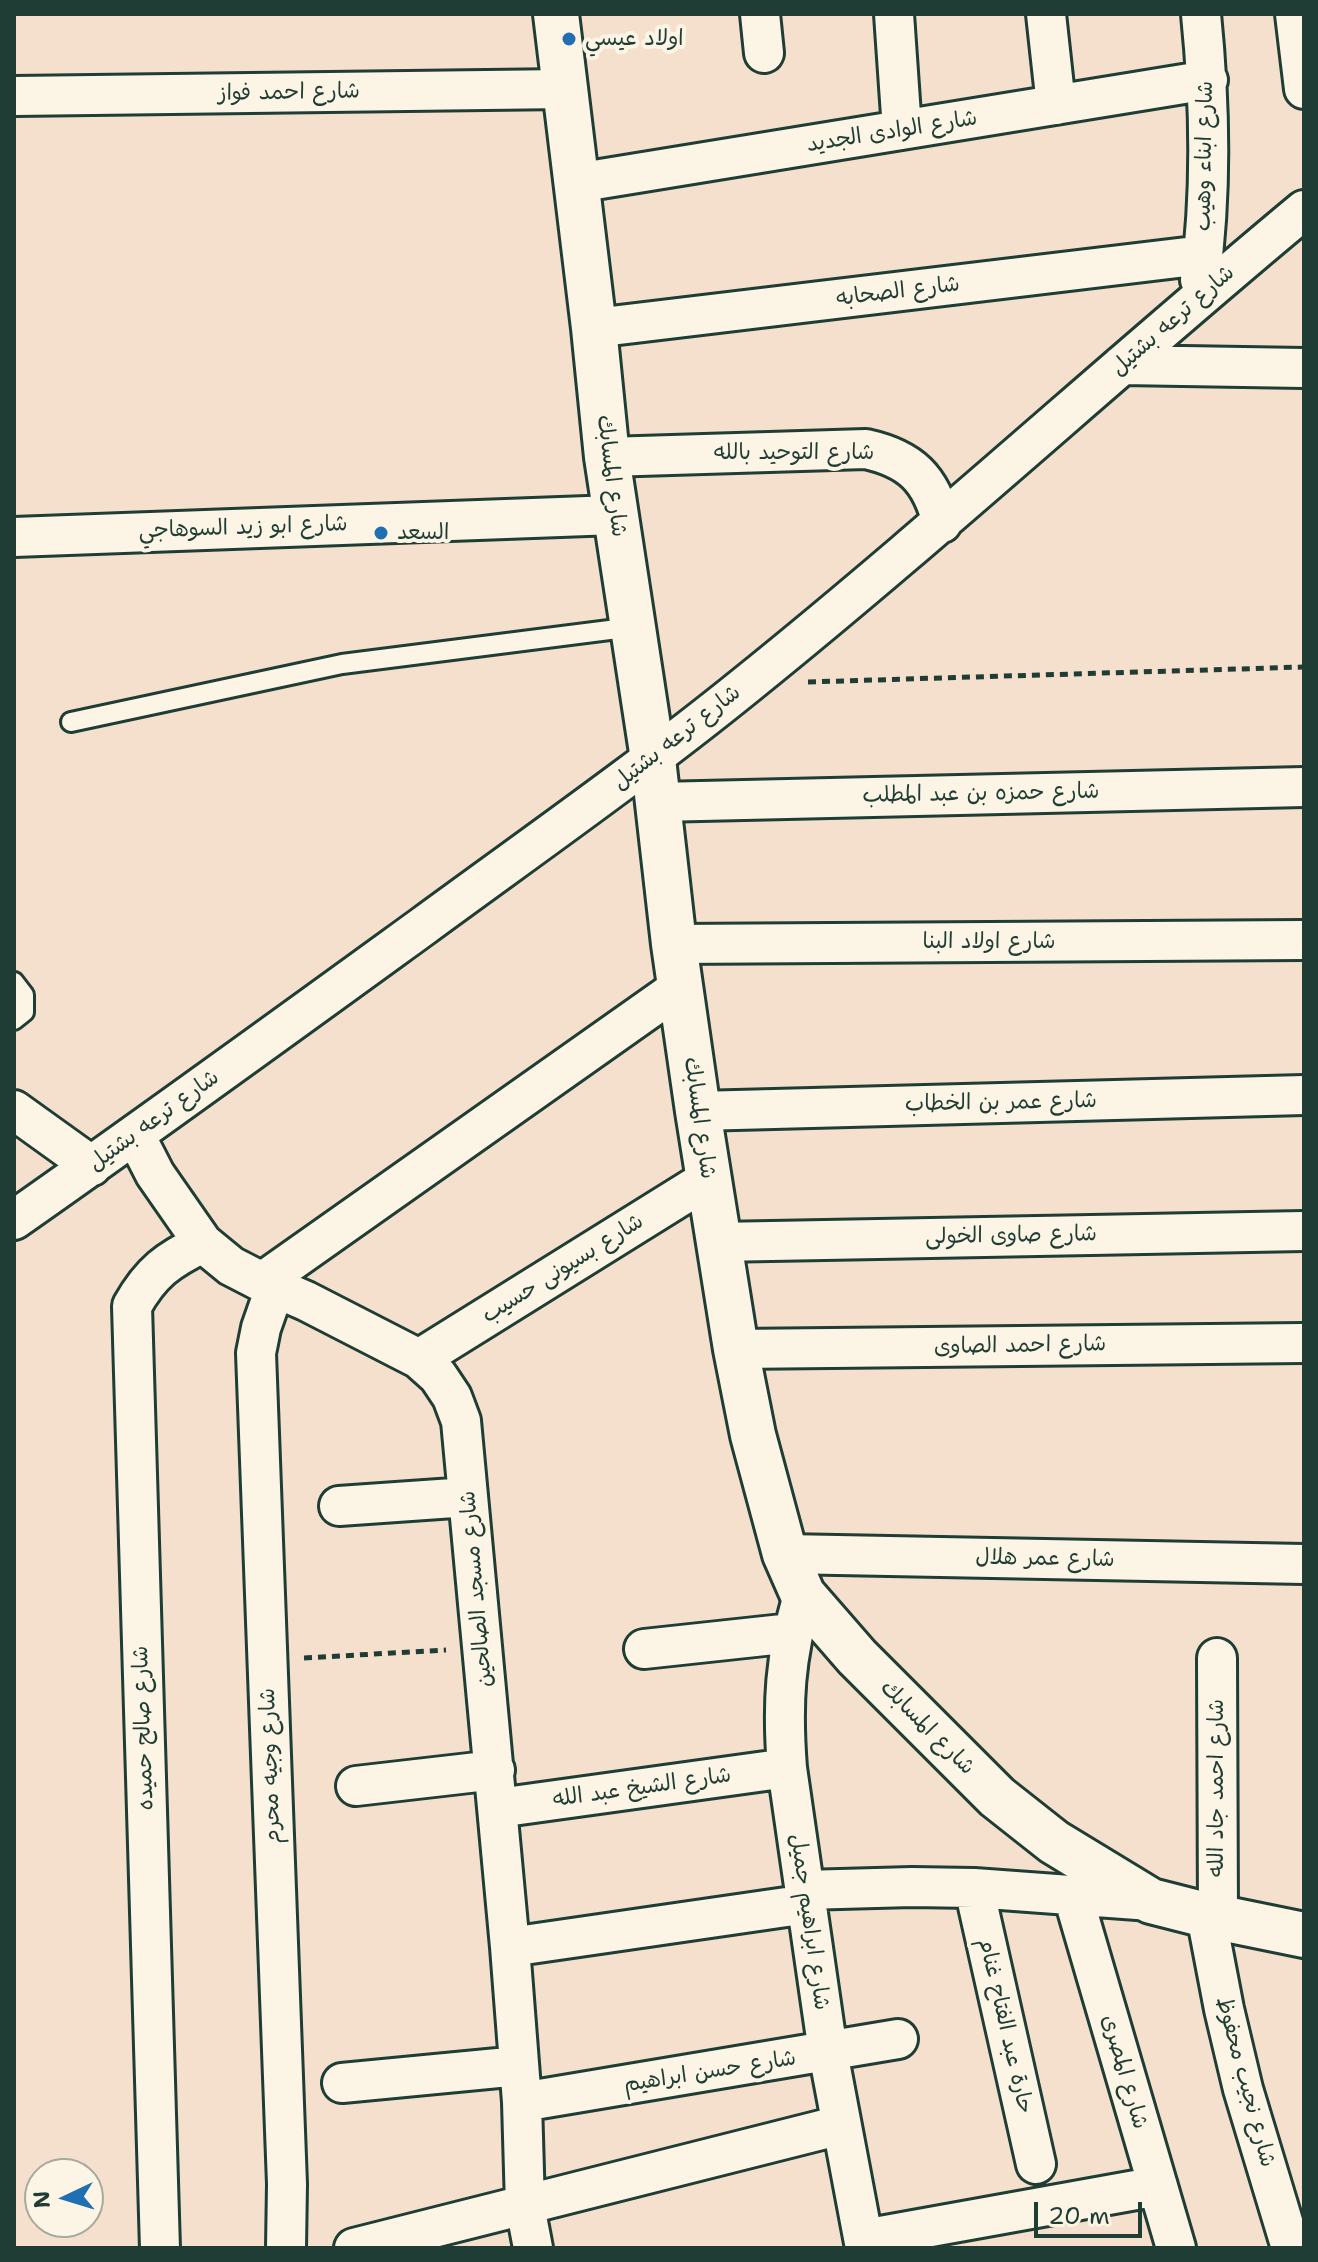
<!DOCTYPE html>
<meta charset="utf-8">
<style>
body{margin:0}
#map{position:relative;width:1318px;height:2262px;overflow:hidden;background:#f5e0ce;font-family:"Shantell Sans",sans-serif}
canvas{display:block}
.frame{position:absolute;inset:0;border:16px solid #1f3d34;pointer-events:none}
.north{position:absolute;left:24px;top:2158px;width:80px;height:80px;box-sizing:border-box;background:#fcf5e5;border:2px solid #a4ab9e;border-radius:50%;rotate:266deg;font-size:22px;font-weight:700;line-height:32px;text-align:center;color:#1f3d34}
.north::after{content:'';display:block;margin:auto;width:28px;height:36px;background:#1f6fb2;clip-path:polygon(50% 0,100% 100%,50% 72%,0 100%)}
.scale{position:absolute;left:1034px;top:2202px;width:108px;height:36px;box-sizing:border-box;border:4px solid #1f3d34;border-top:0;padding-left:10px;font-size:24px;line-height:28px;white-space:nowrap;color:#1f3d34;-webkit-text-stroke:6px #fcf5e5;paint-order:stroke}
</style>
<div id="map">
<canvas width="1318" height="2262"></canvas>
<div class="frame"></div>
<div class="north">N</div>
<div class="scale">20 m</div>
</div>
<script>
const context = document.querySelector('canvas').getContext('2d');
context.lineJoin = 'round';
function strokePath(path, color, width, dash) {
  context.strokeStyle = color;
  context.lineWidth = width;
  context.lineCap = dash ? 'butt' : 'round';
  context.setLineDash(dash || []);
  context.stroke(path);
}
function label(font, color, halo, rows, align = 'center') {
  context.font = font + ' "Shantell Sans","Playpen Sans Arabic",sans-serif';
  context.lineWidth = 8;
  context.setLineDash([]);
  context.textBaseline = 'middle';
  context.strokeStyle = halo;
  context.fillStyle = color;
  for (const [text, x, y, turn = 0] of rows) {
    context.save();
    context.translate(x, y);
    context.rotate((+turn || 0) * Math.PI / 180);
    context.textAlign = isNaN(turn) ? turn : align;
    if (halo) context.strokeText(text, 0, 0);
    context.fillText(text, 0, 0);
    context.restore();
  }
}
const lane = new Path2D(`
 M71 722 342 664 633 627
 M14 982 24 995V1012L14 1020`);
const street = new Path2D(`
 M760 14 764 53
 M894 14 902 130
 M1046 14 1056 105
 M1295 14 1304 89
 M14 96 565 89
 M576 183 1208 80
 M1200 280C1212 192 1210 103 1201 14
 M594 328 1203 255
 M1122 365 1304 368
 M607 457 866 449C911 459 931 479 942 523
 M14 537 615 515
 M658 802 1304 787
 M674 944 1304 940
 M14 1110 92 1166
 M698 1111 1304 1095
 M135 1135 155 1174 203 1243 231 1266 262 1282 306 1301 419 1359 438 1376 452 1397 461 1421 510 1947 522 2102 525 2206 533 2248
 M14 1220C151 1124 287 1025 422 927 531 847 641 770 746 685 936 532 1116 366 1304 210
 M718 1242 1304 1231
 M262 1282 680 987
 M275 1288 261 1328 256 1353 287 2184 286 2248
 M736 1349 1304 1343
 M419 1359 708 1179
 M339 1506 468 1497
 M785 1554 1304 1564
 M803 1595C785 1657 782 1703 787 1768L828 2052 865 2248
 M644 1649 792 1633
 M1217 1658 1218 1917
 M356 1786 495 1770
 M498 1808 787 1768
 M974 1888 1036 2164
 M804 1890 912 1887 974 1888 1151 1901
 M1073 1896 1176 2248
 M1206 1915 1224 2009 1243 2089 1291 2248
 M510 1947 807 1904
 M342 2083 519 2066
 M522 2102 898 2039
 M864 2239 1158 2186
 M160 2248 132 1306C151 1272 168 1260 203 1243
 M354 2248 841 2125`);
const secondary = new Path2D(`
 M556 14 594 328 607 457 653 759 674 944 698 1111 736 1349 753 1435 785 1554 803 1595 857 1657 997 1797 1054 1842 1151 1901 1206 1915 1304 1935`);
strokePath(lane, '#1f3d34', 24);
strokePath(street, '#1f3d34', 44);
strokePath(secondary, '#1f3d34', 50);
strokePath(new Path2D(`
 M808 682 1304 667
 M304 1658 446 1650`), '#1f3d34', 5, [8, 6]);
strokePath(lane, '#fcf5e5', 18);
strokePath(street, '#fcf5e5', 38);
strokePath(secondary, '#fcf5e5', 44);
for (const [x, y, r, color] of [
 [569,39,8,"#1f6fb2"],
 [381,533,8,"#1f6fb2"]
]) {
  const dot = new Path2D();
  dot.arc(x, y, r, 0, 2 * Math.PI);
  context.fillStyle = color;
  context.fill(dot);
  strokePath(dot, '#fcf5e5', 3);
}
label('22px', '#1f3d34', '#fcf5e5', [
 ["اولاد عيسي",585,39],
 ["السعد",397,533]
], 'left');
label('22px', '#1f3d34', '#fcf5e5', [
 ["شارع احمد فواز",289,93,-1],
 ["شارع الوادى الجديد",892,132,-9],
 ["شارع ابناء وهيب",1205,156,-89],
 ["شارع الصحابه",898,292,-7],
 ["شارع ترعه بشتيل",1173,321,-41],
 ["شارع التوحيد بالله",794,453],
 ["شارع المسابك",611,476,83],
 ["شارع ابو زيد السوهاجي",243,528,-2],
 ["شارع ترعه بشتيل",677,738,-38],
 ["شارع حمزه بن عبد المطلب",981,794,-1],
 ["شارع اولاد البنا",989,942],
 ["شارع عمر بن الخطاب",1001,1103,-1],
 ["شارع المسابك",699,1118,82],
 ["شارع ترعه بشتيل",154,1121,-36],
 ["شارع صاوى الخولى",1011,1236,-1],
 ["شارع بسيونى حسيب",563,1269,-32],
 ["شارع احمد الصاوى",1020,1346,-1],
 ["شارع عمر هلال",1045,1559,1],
 ["شارع مسجد الصالحين",477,1589,-95],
 ["شارع صالح حميده",144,1728,-92],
 ["شارع المسابك",927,1728,45],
 ["شارع وجيه محرم",271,1766,-92],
 ["شارع الشيخ عبد الله",642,1788,-8],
 ["شارع احمد جاد الله",1217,1788,-90],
 ["شارع ابراهيم جميل",809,1922,82],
 ["حارة عبد الفتاح غنام",1005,2026,77],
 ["شارع حسن ابراهيم",710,2072,-9],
 ["شارع المصرى",1124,2072,74],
 ["شارع نجيب محفوظ",1245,2082,75]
]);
</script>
